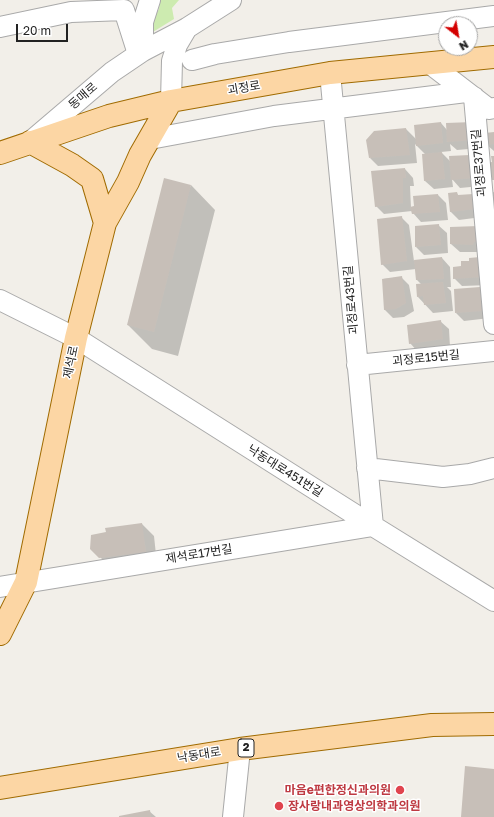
<!DOCTYPE html>
<meta charset="utf-8">
<style>
body{margin:0}
#map{position:relative;width:494px;height:817px;overflow:hidden;background:#f2efe9;font-family:"Golos Text",sans-serif}
canvas{display:block}
.north{position:absolute;left:438px;top:16px;width:40px;height:40px;box-sizing:border-box;background:#fff;border:1px solid #a7a7a7;border-radius:50%;rotate:149deg;font-size:11px;font-weight:700;line-height:16px;text-align:center;color:#222}
.north::after{content:'';display:block;margin:auto;width:14px;height:18px;background:#d40000;clip-path:polygon(50% 0,100% 100%,50% 72%,0 100%)}
.scale{position:absolute;left:16px;top:24px;width:52px;height:18px;box-sizing:border-box;border:2px solid #222;border-top:0;padding-left:5px;font-size:12px;line-height:14px;white-space:nowrap;color:#222;-webkit-text-stroke:3px #fff;paint-order:stroke}
</style>
<div id="map">
<canvas width="494" height="817"></canvas>
<div class="north">N</div>
<div class="scale">20 m</div>
</div>
<script>
const context = document.querySelector('canvas').getContext('2d');
context.lineJoin = 'round';
function fill(path, color) {
  context.fillStyle = color;
  context.fill(path, 'evenodd');
}
function strokePath(path, color, width, dash) {
  context.strokeStyle = color;
  context.lineWidth = width;
  context.lineCap = dash ? 'butt' : 'round';
  context.setLineDash(dash || []);
  context.stroke(path);
}
function label(font, color, halo, rows, align = 'center') {
  context.font = font + ' "Golos Text","Noto Sans KR",sans-serif';
  context.lineWidth = 3;
  context.setLineDash([]);
  context.textBaseline = 'middle';
  context.strokeStyle = halo;
  context.fillStyle = color;
  for (const [text, x, y, turn = 0] of rows) {
    context.save();
    context.translate(x, y);
    context.rotate((+turn || 0) * Math.PI / 180);
    context.textAlign = isNaN(turn) ? turn : align;
    if (halo) context.strokeText(text, 0, 0);
    context.fillText(text, 0, 0);
    context.restore();
  }
}
fill(new Path2D(`
 M160 0H179L172 8 174 19 148 35 146 33 159 9Z`), '#cdebb0');
fill(new Path2D(`
 M441 123 447 130V124L481 148 457 150 450 144 451 151 441 152 451 162 481 186 460 188 452 179 453 187 434 189 425 181V154L415 144 417 163 378 166 370 158 406 129 416 139Z
 M494 133V151L487 145Z
 M405 169 413 178 414 186H410L411 208 438 195 446 203 448 220 421 222 413 213 412 211 384 214 376 206Z
 M191 185 215 210 178 356 152 349 128 325Z
 M494 192V216L490 193Z
 M456 193 459 196 473 195 482 217 459 220 450 211Z
 M401 217 409 225 414 261 442 258 450 267 451 287H447L451 291 453 311 433 313 418 297 422 285 417 280 416 269 390 272 382 264Z
 M438 225 447 233 448 253 424 255 416 247Z
 M479 227 481 252H460L451 244Z
 M462 262 490 285 462 286 454 278 462 267Z
 M401 277 409 285 414 311 404 317 393 318 385 310 383 279Z
 M479 288 487 296 490 318 464 321 456 313Z
 M440 321 449 329 450 347 418 352 410 343Z
 M142 524 154 536 157 564 112 569 91 548Z
 M149 811 156 817H121Z`), '#0003');
fill(new Path2D(`
 M441 122 443 143 416 146 414 125Z
 M473 122 474 140 447 142 446 123Z
 M406 128 410 155 369 158 366 140 374 131Z
 M494 132V144L486 145 485 133Z
 M442 152 445 179 424 181 422 154Z
 M470 155 474 178 451 180 449 156Z
 M491 156H494V180H489L486 163 492 162Z
 M405 168 406 178H403V203L375 207 371 171Z
 M164 178 191 185 154 332 127 325Z
 M457 192 458 195 473 194 475 209 450 212 448 193Z
 M438 194 440 212 412 214 410 207 414 206 413 196Z
 M402 216 407 261 381 265 377 219Z
 M439 224 441 245 415 247V226Z
 M479 226 480 241 474 242 473 245 450 244V227Z
 M442 257 444 279 416 280 414 260Z
 M480 257 482 277 453 279V267L461 266V261H469V258Z
 M402 276 406 303 396 309 384 310 382 279Z
 M443 282 446 303 424 305 423 296 417 297 416 284Z
 M480 287 482 311 455 313 454 289Z
 M441 320 443 339 409 344 407 325Z
 M142 523 146 552 99 558 90 549 91 535 106 532 105 528Z
 M465 766 494 769V817H461Z
 M150 810 151 817H119V816Z`), '#c7bfb8');
const minor = new Path2D(`
 M0 27 71 12 124 10 138 54
 M143 51V22L150 0
 M192 60 215 54 289 42 494 16
 M429 63 489 109 494 108
 M474 97 494 324
 M171 101 172 61 177 45 187 28
 M150 139 274 116 466 92
 M31 141 112 72 143 51 187 28 231 0
 M0 300 76 338 373 526 494 601
 M357 365 494 351
 M367 468 443 477 470 474 494 468
 M0 587 373 526 330 73
 M233 817 240 749`);
const major = new Path2D(`
 M30 142 72 165 92 179 105 223
 M0 153 109 116 171 101 330 73 494 57
 M0 634 26 582 76 338 105 223 128 182 140 155 171 101
 M0 788 240 749 432 725 494 724`);
strokePath(minor, '#a9a9a9', 22);
strokePath(major, '#a06b00', 24);
strokePath(minor, '#fff', 20);
strokePath(major, '#fcd6a4', 22);
for (const [x, y, r, color] of [
 [400,790,5,"#e0444e"],
 [279,806,5,"#e0444e"]
]) {
  const dot = new Path2D();
  dot.arc(x, y, r, 0, 2 * Math.PI);
  context.fillStyle = color;
  context.fill(dot);
  strokePath(dot, '#fff', 1.5);
}
for (const [x, y, w] of [
 [246,748,16]
]) {
  const box = new Path2D();
  box.roundRect(x - w / 2, y - 9, w, 18, 3);
  context.fillStyle = '#fff';
  context.fill(box);
  strokePath(box, '#222', 1);
}
label('bold 11px', '#222', null, [
 ["2",246,748]
]);
label('12px', '#222', '#fff', [
 ["괴정로",244,88,-10],
 ["동매로",83,96,-41],
 ["괴정로37번길",479,163,-95],
 ["괴정로43번길",351,300,-95],
 ["괴정로15번길",426,358,-6],
 ["제석로",71,362,-78],
 ["낙동대로451번길",285,471,32],
 ["제석로17번길",199,554,-9],
 ["낙동대로",199,755,-9]
]);
label('bold 12px', '#be3a42', '#fff', [
 ["마음e편한정신과의원",391,790],
 ["장사랑내과영상의학과의원",288,806,"left"]
], 'right');
</script>
